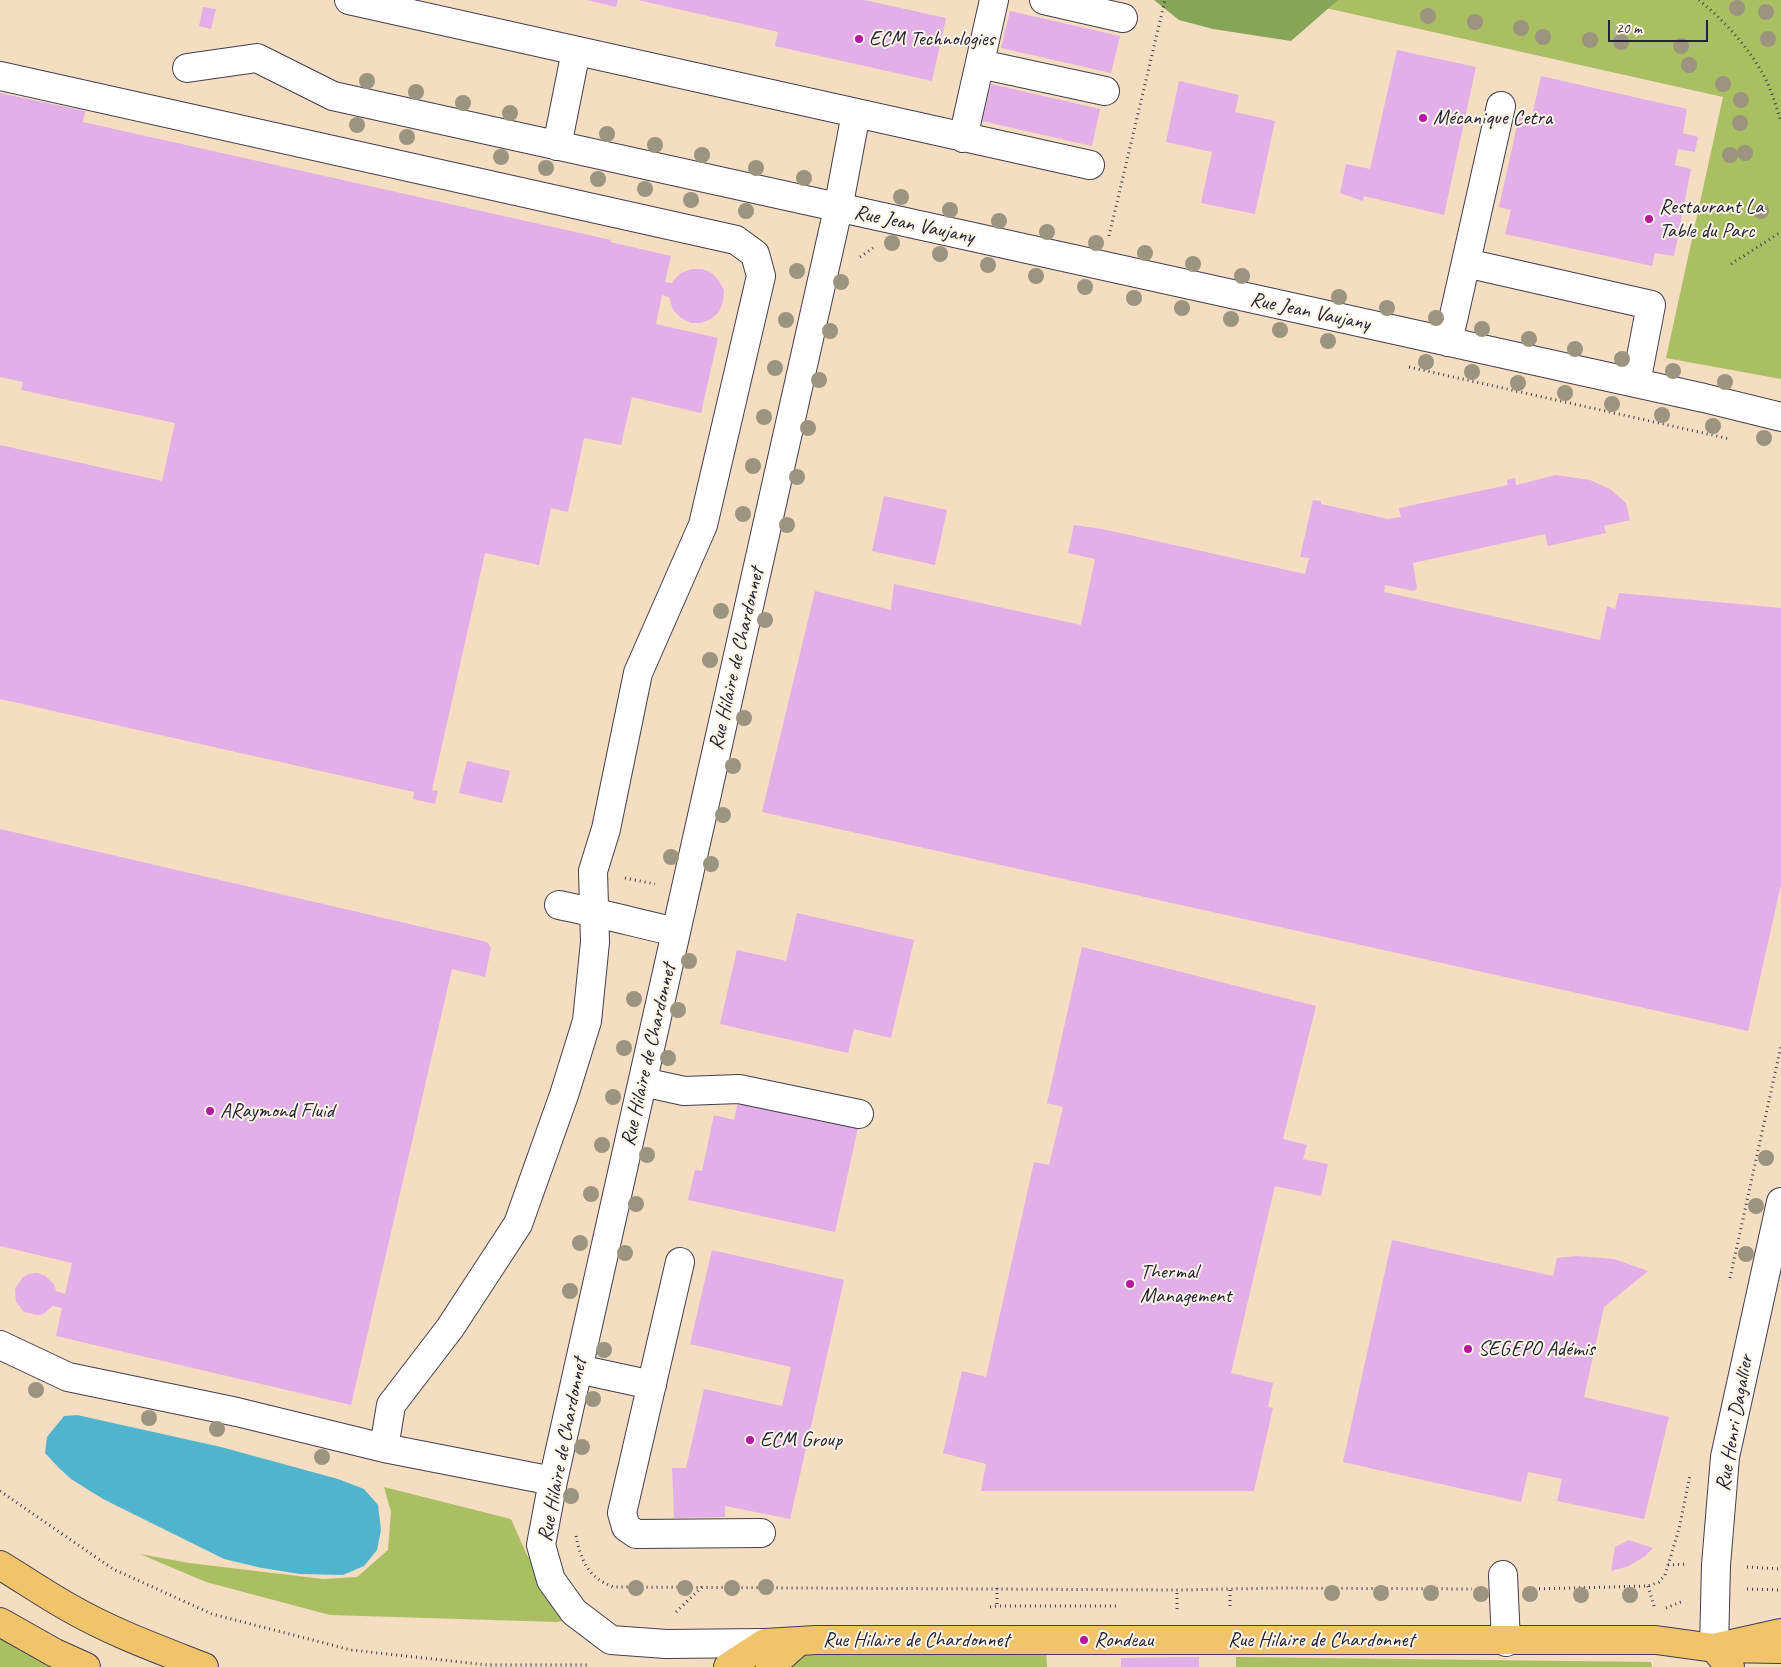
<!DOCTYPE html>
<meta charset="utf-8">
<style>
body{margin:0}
#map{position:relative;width:1781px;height:1667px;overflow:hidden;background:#f4ddc1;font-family:Caveat,sans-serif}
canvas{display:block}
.scale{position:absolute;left:1608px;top:20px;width:100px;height:22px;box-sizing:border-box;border:2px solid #22223b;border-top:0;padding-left:6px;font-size:15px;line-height:18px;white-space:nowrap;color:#22223b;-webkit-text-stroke:4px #fcf5e5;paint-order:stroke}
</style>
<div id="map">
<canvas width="1781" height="1667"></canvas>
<div class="scale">20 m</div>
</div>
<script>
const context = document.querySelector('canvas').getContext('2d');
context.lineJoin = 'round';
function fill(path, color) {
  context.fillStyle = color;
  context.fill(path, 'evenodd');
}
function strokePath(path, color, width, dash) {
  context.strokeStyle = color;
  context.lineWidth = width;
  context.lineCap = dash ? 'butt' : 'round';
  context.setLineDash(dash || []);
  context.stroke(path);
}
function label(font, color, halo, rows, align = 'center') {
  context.font = font + ' Caveat,sans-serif';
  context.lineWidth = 4;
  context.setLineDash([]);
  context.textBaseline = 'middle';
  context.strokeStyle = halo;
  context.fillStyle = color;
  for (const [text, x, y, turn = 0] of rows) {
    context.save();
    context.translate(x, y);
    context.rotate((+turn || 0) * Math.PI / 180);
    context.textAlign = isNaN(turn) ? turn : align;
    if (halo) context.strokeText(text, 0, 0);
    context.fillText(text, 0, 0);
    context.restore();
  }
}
fill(new Path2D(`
 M1290 0H1781V379L1666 358 1723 97Z
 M384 1487 511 1519 526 1553 548 1591 571 1619 557 1622 330 1615 206 1582 140 1554 189 1563 323 1579 357 1577 388 1550 391 1512Z
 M0 1628 66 1667H0Z
 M806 1647 1046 1648 1047 1667H782Z
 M1236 1657 1651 1662 1652 1667H1236Z`), '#aabe62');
fill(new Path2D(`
 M1154 0H1338L1291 41 1213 29 1179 20Z`), '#87a558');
fill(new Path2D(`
 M77 1415 221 1447 338 1479 364 1489 378 1505 381 1530 377 1550 364 1566 343 1575 300 1574 262 1568 224 1559 103 1499 71 1479 59 1468 45 1453 47 1437 64 1416Z`), '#50b4cf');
fill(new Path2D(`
 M587 0H618L616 7Z
 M638 0H864L946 18 932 81 775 46 778 32Z
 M203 7 216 9 211 29 199 26Z
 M1010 11 1120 36 1111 73 1001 48Z
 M1397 50 1476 67 1444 215 1364 196 1363 201 1340 193 1346 164 1370 169Z
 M1541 76 1687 109 1683 133 1698 137 1695 152 1678 149 1675 165 1691 169 1674 256 1655 253 1652 266 1505 234 1511 210 1499 207 1519 117 1531 120Z
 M1179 81 1239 95 1235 112 1275 121 1255 214 1201 203 1212 152 1166 142Z
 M991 84 1100 109 1092 146 982 121Z
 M0 93 85 111 83 122 611 240 610 242 671 256 665 282 672 283 674 280 681 273 692 269H702L712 273 719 281 724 290 723 302 719 312 711 319 701 323H691L681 318 673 310 669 297 662 295 656 324 718 338 701 413 632 397 621 445 584 438 568 512 551 508 539 565 485 553 432 790 438 791 435 804 413 799 414 792 0 699V445L162 481 175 423 21 390 23 382 0 377Z
 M1556 475 1590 480 1610 489 1626 503 1630 520 1604 526 1606 533 1548 546 1545 534 1413 563 1417 588 1414 591 1385 585 1384 592 1600 640 1607 606 1615 609 1619 593 1781 608V885L1748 1031 762 812 815 591 891 610 894 584 1081 625 1095 559 1068 553 1074 525 1102 529 1305 574 1309 558 1300 557 1313 500 1321 501V504L1388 519 1401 517 1399 508 1508 485 1507 480 1515 478 1516 485Z
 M884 496 947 510 935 565 872 551Z
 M467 761 510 771 502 803 459 793Z
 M0 829 487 942 491 948 485 977 452 969 351 1405 56 1336 62 1308 53 1306 43 1314 37 1315 24 1312 16 1302 15 1289 23 1277 29 1274 38 1273 45 1276 54 1284 56 1291 65 1294 72 1263 0 1246Z
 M797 913 914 940 891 1038 854 1029 848 1053 720 1024 737 950 786 961Z
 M1082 947 1316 1006 1283 1139 1307 1145 1303 1159 1328 1164 1321 1196 1275 1186 1231 1373 1273 1383 1268 1407 1273 1408 1254 1491H981L986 1464 943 1453 962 1371 986 1377 1034 1162 1049 1165 1063 1107 1047 1103Z
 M739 1097 859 1123 835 1232 688 1200 695 1170 702 1171 714 1115 734 1120Z
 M1392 1240 1553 1276 1557 1258 1576 1256 1614 1259 1648 1271 1604 1307 1584 1397 1669 1417 1644 1519 1557 1501 1562 1479 1528 1472 1521 1502 1343 1462Z
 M712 1250 844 1280 790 1519 725 1506V1517L674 1518 672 1468H686L704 1389 782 1406 791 1367 690 1344Z
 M1629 1540 1653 1548 1645 1556 1629 1566 1611 1571 1615 1547Z
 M1199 1657V1667H1121V1658Z`), '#e2afe8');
const minor = new Path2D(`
 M349 0 1090 165
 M1044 0 1123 18
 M980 64 1105 91
 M187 68 257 58 333 96 1704 398 1781 417
 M0 76 736 240 755 254 761 276 703 525 638 673 606 829 593 871 595 942 587 1021 564 1095 518 1224 450 1328 391 1405 384 1448
 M963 138 994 0
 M557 146 576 51
 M1466 263 1651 305 1636 383
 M1448 342 1501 106
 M559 905C599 913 637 923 676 932
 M643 1082 684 1091 739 1089 859 1114
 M680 1262 622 1513 626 1527 636 1534 761 1533
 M0 1345 68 1377 237 1412 384 1448 553 1481
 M578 1369 652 1385
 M1503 1575 1506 1642
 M765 1643 666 1644 611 1640 574 1612 551 1580 541 1545 553 1481 838 209 856 113
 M1714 1648 1716 1565 1725 1457 1781 1202`);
const major = new Path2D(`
 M1714 1648 1730 1667
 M728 1667 765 1643 816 1640H1656L1714 1648 1781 1633
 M770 1667 798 1642`);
const highway = new Path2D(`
 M0 1565C23 1579 45 1594 68 1607 111 1632 158 1649 204 1667
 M0 1622 55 1653 86 1667
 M1714 1648 1781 1649`);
strokePath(minor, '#423e4f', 30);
strokePath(major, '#423e4f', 30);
strokePath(highway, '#423e4f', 30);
strokePath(new Path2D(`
 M1699 0C1726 22 1753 52 1768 84 1773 96 1777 109 1781 121
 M1109 236 1165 0
 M860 257 873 248
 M1731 264 1781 232
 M1409 367 1730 439
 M625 878 655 884
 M1730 1278 1781 1046
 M0 1491 113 1569 212 1614 351 1650 488 1665H590
 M576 1536C581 1561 588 1577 613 1587L1177 1590 1280 1588 1472 1589
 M1668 1565 1686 1564
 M1747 1567 1781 1569
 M1648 1586 1655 1609
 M997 1588V1605
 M1534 1589 1648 1586 1659 1582 1665 1575 1679 1529 1690 1475
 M1747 1589 1781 1590
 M1230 1590V1609
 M990 1607 997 1606H1116
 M1666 1608 1683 1601
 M1177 1609V1590
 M676 1612 703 1586`), '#423e4f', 3, [1, 4]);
strokePath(minor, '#fff', 28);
strokePath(major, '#f1c36a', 28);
strokePath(highway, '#f1c36a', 28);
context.fillStyle = '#9b947f';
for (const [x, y] of [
 [1737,8],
 [1766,12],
 [1428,16],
 [1475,22],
 [1521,28],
 [1543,37],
 [1768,39],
 [1590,40],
 [1621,42],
 [1681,46],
 [1689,65],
 [367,81],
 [1723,84],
 [416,92],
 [1741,100],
 [463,103],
 [510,113],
 [1740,123],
 [357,125],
 [607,134],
 [407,137],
 [655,145],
 [1745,153],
 [702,155],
 [1730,155],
 [501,157],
 [546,168],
 [756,168],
 [804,178],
 [598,179],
 [645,189],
 [901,197],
 [691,200],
 [950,210],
 [746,211],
 [1761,211],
 [999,221],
 [1047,232],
 [892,243],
 [1096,243],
 [1145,253],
 [940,254],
 [1193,264],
 [988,265],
 [797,271],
 [1036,276],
 [1242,276],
 [841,282],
 [1085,287],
 [1339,297],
 [1134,298],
 [1182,308],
 [1387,308],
 [1436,318],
 [1231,319],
 [786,320],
 [1482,329],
 [1280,330],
 [830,331],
 [1529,339],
 [1328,341],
 [1575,349],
 [1622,359],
 [1426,362],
 [775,368],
 [1673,371],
 [1472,372],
 [819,380],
 [1725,382],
 [1518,383],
 [1565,393],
 [1612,404],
 [1662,415],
 [764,417],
 [1713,426],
 [808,428],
 [1764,438],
 [753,466],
 [797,477],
 [743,514],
 [787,525],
 [721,611],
 [765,620],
 [710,660],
 [744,718],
 [733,766],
 [723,815],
 [671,857],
 [711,864],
 [689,961],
 [634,999],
 [678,1010],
 [624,1048],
 [668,1058],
 [613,1097],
 [602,1145],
 [647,1155],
 [1766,1158],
 [591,1194],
 [636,1204],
 [1756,1206],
 [580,1243],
 [625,1253],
 [1746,1254],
 [570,1291],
 [604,1350],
 [36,1390],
 [593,1399],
 [149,1418],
 [217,1429],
 [582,1447],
 [322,1457],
 [571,1496],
 [766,1587],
 [636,1588],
 [685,1588],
 [732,1588],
 [1332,1593],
 [1381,1593],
 [1431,1593],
 [1481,1594],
 [1530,1594],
 [1581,1595],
 [1630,1595]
]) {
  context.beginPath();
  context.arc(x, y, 8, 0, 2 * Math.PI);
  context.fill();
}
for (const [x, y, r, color] of [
 [859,39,5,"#b5179e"],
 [1423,118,5,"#b5179e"],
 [1649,219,5,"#b5179e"],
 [210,1111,5,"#b5179e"],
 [1130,1284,5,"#b5179e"],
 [1468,1349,5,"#b5179e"],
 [750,1440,5,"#b5179e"],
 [1084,1640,5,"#b5179e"]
]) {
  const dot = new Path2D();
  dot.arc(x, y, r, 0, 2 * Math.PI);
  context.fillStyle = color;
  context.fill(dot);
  strokePath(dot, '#fcf5e5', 2);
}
label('21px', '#22223b', '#fcf5e5', [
 ["ECM Technologies",869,39],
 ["Mécanique Cetra",1433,118],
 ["Restaurant La",1659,207],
 ["Table du Parc",1659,231],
 ["ARaymond Fluid",220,1111],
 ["Thermal",1140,1272],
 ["Management",1140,1296],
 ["SEGEPO Adémis",1478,1349],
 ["ECM Group",760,1440],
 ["Rondeau",1094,1640]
], 'left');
label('21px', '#22223b', '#fcf5e5', [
 ["Rue Jean Vaujany",914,225,12],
 ["Rue Jean Vaujany",1310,312,12],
 ["Rue Hilaire de Chardonnet",737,659,-77],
 ["Rue Hilaire de Chardonnet",649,1055,-77],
 ["Rue Henri Dagallier",1735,1423,-80],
 ["Rue Hilaire de Chardonnet",563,1450,-79],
 ["Rue Hilaire de Chardonnet",916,1640],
 ["Rue Hilaire de Chardonnet",1321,1640]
]);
</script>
